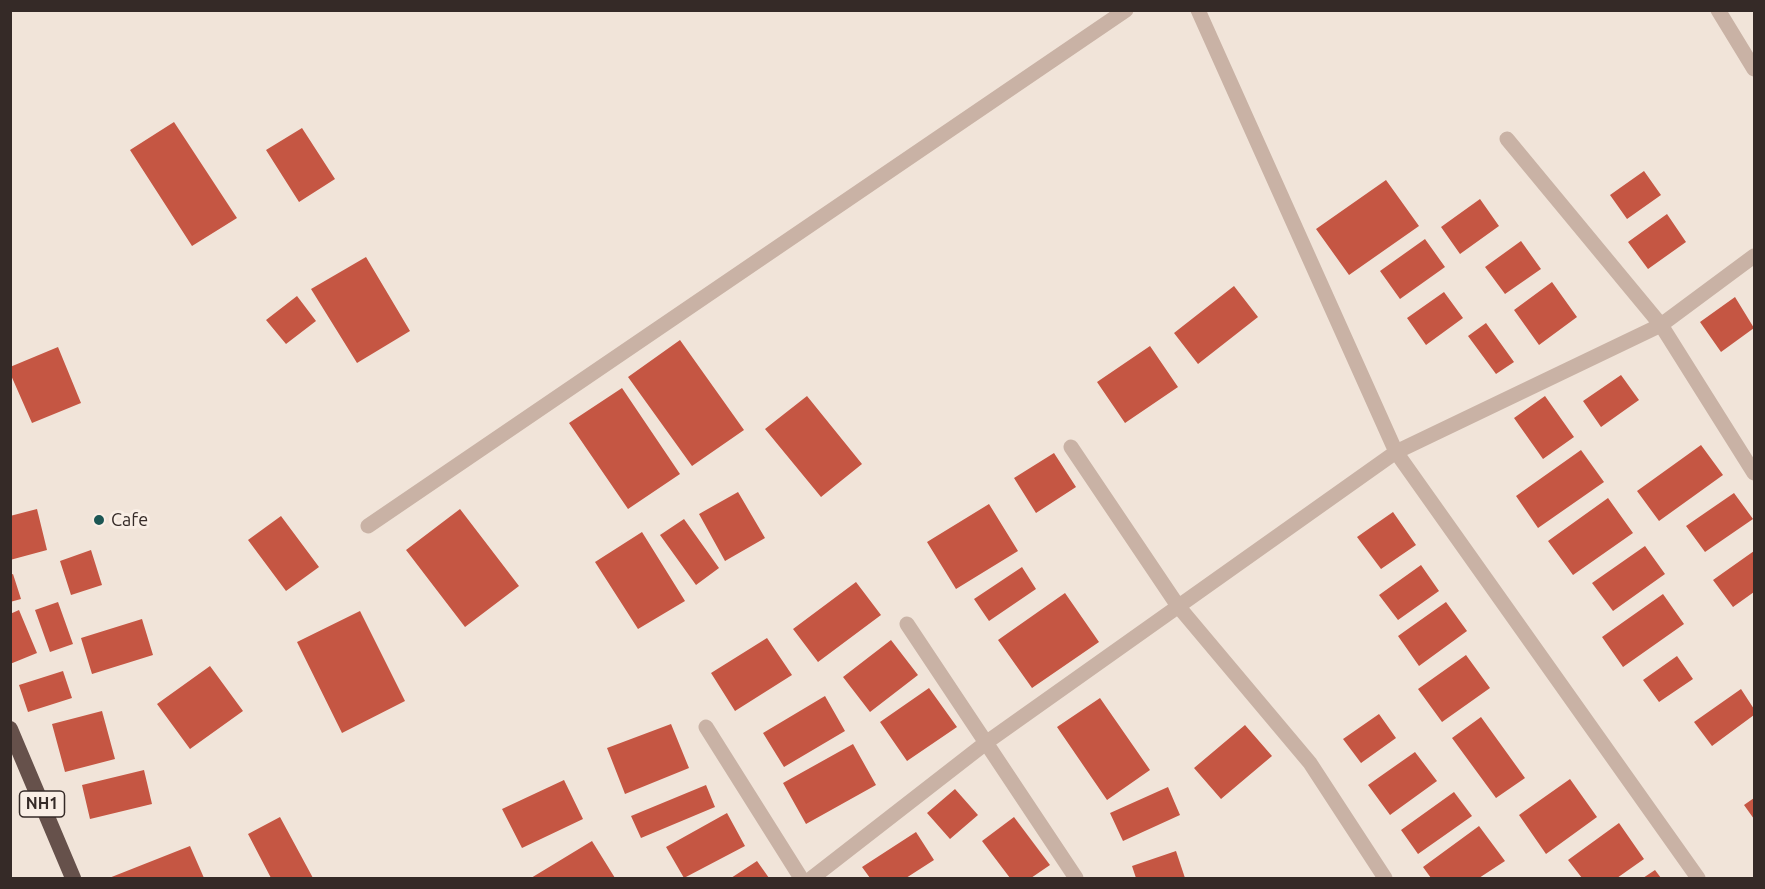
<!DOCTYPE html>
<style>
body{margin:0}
#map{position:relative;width:1765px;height:889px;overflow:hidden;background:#f1e4d9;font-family:Ubuntu,sans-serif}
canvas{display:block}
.frame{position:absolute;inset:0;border:12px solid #352a27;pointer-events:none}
</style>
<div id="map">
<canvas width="1765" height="889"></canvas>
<div class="frame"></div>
</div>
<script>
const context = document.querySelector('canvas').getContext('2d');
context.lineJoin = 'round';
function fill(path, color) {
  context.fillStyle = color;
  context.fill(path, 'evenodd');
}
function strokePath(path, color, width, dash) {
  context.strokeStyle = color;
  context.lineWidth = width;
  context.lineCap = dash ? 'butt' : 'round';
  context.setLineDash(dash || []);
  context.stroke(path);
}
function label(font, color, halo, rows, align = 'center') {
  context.font = font + ' Ubuntu,sans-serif';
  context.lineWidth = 6;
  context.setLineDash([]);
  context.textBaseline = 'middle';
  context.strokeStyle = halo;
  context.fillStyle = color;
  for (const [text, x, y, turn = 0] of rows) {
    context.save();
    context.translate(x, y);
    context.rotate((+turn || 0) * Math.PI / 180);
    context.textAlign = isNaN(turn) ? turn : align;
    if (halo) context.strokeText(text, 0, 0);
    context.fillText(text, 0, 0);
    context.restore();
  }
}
fill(new Path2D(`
 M174 122 237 218 192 246 130 150Z
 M302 128 335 179 299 202 266 150Z
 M1644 171 1661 195 1627 219 1610 195Z
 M1386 180 1419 226 1349 275 1316 229Z
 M1480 199 1499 226 1460 254 1441 227Z
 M1667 214 1686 242 1648 269 1628 242Z
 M1425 239 1445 267 1400 299 1380 271Z
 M1521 241 1541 269 1505 294 1485 267Z
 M366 257 410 331 357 363 311 289Z
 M1552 282 1577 317 1539 345 1514 310Z
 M1234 286 1258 317 1198 364 1174 333Z
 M1444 292 1463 318 1426 345 1407 318Z
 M297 296 316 321 286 344 266 320Z
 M1735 297 1754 328 1721 352 1700 322Z
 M1486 323 1514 362 1496 374 1468 336Z
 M680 340 744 430 692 466 628 377Z
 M1150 346 1178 387 1125 423 1097 382Z
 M58 347 81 403 32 423 10 373V367Z
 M1621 375 1639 400 1601 427 1583 401Z
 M622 388 680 474 628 509 569 423Z
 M807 396 862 464 821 497 765 429Z
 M1545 396 1574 437 1543 459 1514 418Z
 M1701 445 1723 475 1659 521 1637 491Z
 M1581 450 1604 482 1538 528 1516 496Z
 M1054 453 1076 487 1036 513 1014 478Z
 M738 492 765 538 725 561 699 514Z
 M1734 493 1753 519 1705 552 1686 526Z
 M1608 498 1633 533 1573 575 1548 541Z
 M989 504 1018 551 956 589 927 542Z
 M37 509 47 550 10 560V516Z
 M460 509 519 586 465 627 406 550Z
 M1393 512 1416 545 1381 569 1357 537Z
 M281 516 319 567 286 591 248 540Z
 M684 519 719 568 696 585 660 535Z
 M642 532 685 601 638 629 595 562Z
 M1645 546 1665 574 1613 611 1592 583Z
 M91 550 102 585 71 595 60 561Z
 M1754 551V592L1733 607 1713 580Z
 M1421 565 1439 591 1398 620 1379 595Z
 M1022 567 1036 589 989 621 974 599Z
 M13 574 21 599 10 602V575Z
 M856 582 881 615 818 662 793 629Z
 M1065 593 1099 642 1032 688 998 640Z
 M1663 594 1684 624 1623 667 1602 637Z
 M58 602 73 644 50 652 35 610Z
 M1446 602 1467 631 1419 666 1398 636Z
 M19 610 37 653 10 664V614Z
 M360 611 405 701 342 733 297 642Z
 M142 619 153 655 92 674 81 638Z
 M767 638 792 675 735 711 711 673Z
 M891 640 918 675 870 712 843 677Z
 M1466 655 1490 688 1442 722 1418 689Z
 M1677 656 1693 679 1659 702 1643 680Z
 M210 666 243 711 190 749 157 704Z
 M63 671 72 698 28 712 19 685Z
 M929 688 957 727 907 761 880 722Z
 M1741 689 1754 709V715L1712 746 1694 722Z
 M825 696 845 731 784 767 763 733Z
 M1100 698 1150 770 1107 800 1057 727Z
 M102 711 115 759 65 772 52 724Z
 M1379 714 1396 738 1361 763 1343 739Z
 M1481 717 1525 778 1496 798 1452 738Z
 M671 724 689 768 625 794 607 748Z
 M1245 725 1272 756 1221 799 1194 768Z
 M853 744 876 785 806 824 783 783Z
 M1415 752 1437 781 1390 815 1368 785Z
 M144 770 152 804 90 819 82 785Z
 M1570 779 1597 817 1546 854 1519 815Z
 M564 780 583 819 522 848 502 809Z
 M706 785 715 807 641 838 631 816Z
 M1168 787 1180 815 1123 841 1110 813Z
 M955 789 978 815 950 839 927 813Z
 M1454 792 1472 816 1418 854 1401 830Z
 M1754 798V819L1744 805Z
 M727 813 745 846 684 878 666 847Z
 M280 817 313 878H271L248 834Z
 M1014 817 1050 865 1031 878H1010L982 841Z
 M1619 823 1644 859 1617 878H1582L1568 860Z
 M1479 826 1505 861 1479 878H1431L1423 867Z
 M916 832 934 860 906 878H870L862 867Z
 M592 841 615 878H531Z
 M190 846 204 878H109Z
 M1176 851 1185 878H1136L1132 866Z
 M757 861 769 878H731Z
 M1655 870 1661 878H1643Z`), '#c55643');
strokePath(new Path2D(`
 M1198 10 1396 452 1698 878
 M1718 10 1754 69
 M1507 139 1661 325 1754 473
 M1071 447 1178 606 1310 763 1385 878
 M368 526 1126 10
 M907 624 1076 878
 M706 727 801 878
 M812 878 987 742 1396 452 1661 325 1754 256`), '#c9b2a5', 15);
strokePath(new Path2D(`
 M10 729 73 878`), '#66514b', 16);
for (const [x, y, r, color] of [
 [99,520,6,"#1c5654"]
]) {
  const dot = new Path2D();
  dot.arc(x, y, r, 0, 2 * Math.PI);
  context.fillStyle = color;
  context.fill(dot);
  strokePath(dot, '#f9eee5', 2);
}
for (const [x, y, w] of [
 [42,804,45]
]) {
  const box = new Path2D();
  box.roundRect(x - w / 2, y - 13, w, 26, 4.5);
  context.fillStyle = '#f9eee5';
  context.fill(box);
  strokePath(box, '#352a27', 1.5);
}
label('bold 16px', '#352a27', null, [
 ["NH1",42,804]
]);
label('18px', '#352a27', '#f9eee5', [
 ["Cafe",111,520]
], 'left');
</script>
